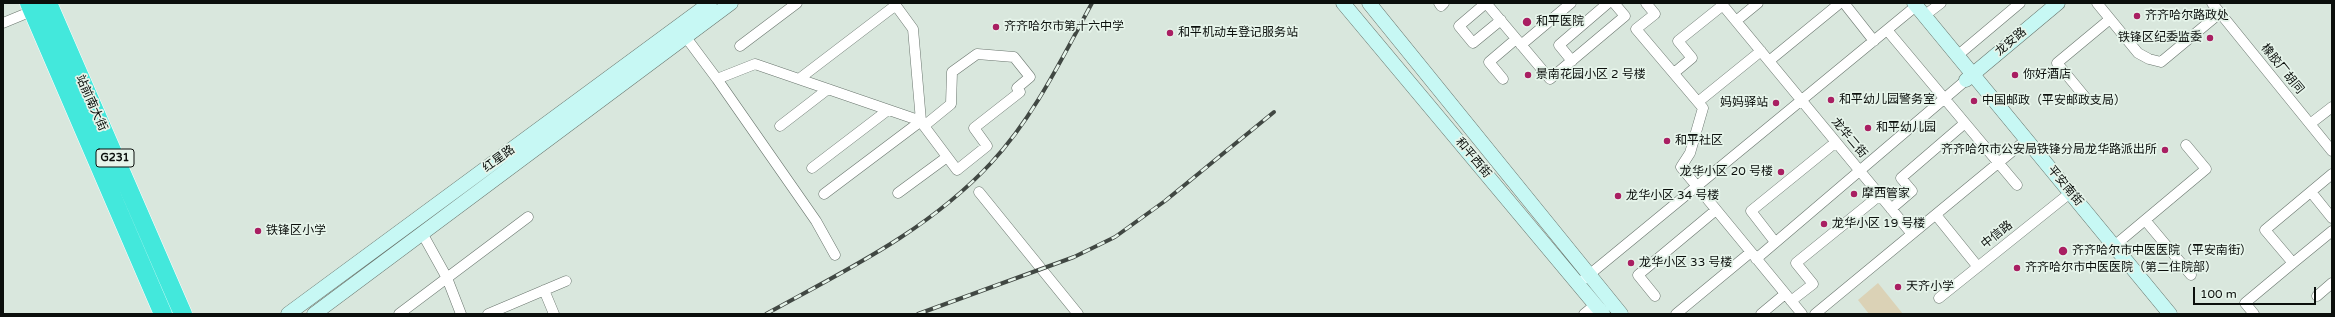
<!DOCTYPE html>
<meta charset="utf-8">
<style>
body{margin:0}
#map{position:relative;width:2335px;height:317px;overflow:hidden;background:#d9e7dd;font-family:"Varela Round",sans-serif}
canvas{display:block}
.frame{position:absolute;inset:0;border:4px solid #0b0f0c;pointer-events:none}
.scale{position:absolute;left:2193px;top:287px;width:123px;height:18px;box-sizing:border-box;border:2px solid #0b0f0c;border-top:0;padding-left:5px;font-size:12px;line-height:14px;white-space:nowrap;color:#0b0f0c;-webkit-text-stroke:3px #e6f4ea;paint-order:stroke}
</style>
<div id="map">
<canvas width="2335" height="317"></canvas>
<div class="frame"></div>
<div class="scale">100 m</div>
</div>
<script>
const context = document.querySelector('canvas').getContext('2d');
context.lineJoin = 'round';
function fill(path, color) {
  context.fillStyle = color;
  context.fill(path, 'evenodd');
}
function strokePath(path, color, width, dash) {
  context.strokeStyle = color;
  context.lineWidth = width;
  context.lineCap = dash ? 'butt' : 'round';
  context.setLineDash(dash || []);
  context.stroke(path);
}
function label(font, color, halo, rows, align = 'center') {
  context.font = font + ' "Varela Round","Noto Sans SC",sans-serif';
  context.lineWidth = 3.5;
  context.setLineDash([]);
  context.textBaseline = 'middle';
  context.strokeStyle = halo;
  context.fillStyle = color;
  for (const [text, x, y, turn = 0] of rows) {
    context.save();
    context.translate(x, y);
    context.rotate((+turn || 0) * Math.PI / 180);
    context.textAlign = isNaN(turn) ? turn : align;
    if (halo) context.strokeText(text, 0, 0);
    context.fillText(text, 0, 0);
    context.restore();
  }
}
fill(new Path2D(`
 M1878 283 1903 314H1869L1858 300Z`), '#dbd2b6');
const street = new Path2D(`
 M1439 3 1441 6 1444 3
 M1486 3 1550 79 1625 16 1614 3
 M1486 3 1459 26 1473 43 1501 20
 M1646 3 1655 14 1636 29 1703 108 1690 153 1681 167 1802 314
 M1721 3 1912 234
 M1844 3 1874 41
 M2097 3 2138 53 2149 59 2161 62 2220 13
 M2212 3 2332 151
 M1924 16 1941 3
 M1736 21 1758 3
 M3 23 32 11
 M1887 30 2017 185
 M682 32 717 79 755 64 921 121 913 29 894 3
 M1521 45 1571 3
 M740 46 797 3
 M1957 56 2020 3
 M1572 61 1559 45 1608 3
 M1769 61 1840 3
 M1674 73 1692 58 1678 41 1723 5
 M717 79 816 221 835 255
 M799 79 896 5
 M1503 79 1489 62 1516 39
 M2085 97 2057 63 2110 19
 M1698 102 1761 51
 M2310 124 2332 107
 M780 126 828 89
 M812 168 888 110
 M979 192 1078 314
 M2311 192 2332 218
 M898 193 947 157
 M824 194 921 121 924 126 957 170 987 146 974 128 1020 92 1017 88 1030 77 1014 57 977 54 952 72 951 104 924 126
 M1891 209 1912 191 1901 178 1965 123
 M1936 215 1978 267
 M2145 220 2191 275
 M422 233 447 278 461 314
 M1775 242 1751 211 1836 142
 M2114 246 2206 169 2186 145
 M1756 259 1965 81
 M2293 263 2332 231
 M1584 279 1916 6
 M544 290 554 314
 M1655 296 1638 275 1716 210
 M2317 296 2332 283
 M1939 298 2070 193
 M1791 301 1813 284 1796 263 1880 195
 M399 314 528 217
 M488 314 566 281
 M1584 314 1595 305
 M1676 314 1751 252
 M1761 314 1785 294
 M1815 314 2026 140
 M2254 314 2245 303 2293 263 2265 230 2332 174`);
const secondary = new Path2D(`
 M1343 3 1603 314
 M1369 3 1621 314
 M1914 3 2170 314
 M1966 80 2058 3
 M288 314 710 3
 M314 314 731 3`);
const highway = new Path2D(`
 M29 3 163 314
 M48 3 183 314`);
strokePath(street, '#69756d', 11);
strokePath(secondary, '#69756d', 15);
strokePath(highway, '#fff', 19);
strokePath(street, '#fff', 10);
strokePath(secondary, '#c7f8f4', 14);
strokePath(highway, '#43e8dc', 18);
const rail = new Path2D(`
 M766 314C846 270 928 231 991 163 1034 117 1062 58 1092 3
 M918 314 1074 257 1115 237 1165 201 1274 112`);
strokePath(rail, '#414843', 4);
strokePath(rail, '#e6f4ea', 2.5, [8]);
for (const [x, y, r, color] of [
 [2137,16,4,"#a91f62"],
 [1527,22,5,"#a91f62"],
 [996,27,4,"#a91f62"],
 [1170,33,4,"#a91f62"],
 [2210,38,4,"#a91f62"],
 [1528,75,4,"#a91f62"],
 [2015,75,4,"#a91f62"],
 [1831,100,4,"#a91f62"],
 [1974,101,4,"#a91f62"],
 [1776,103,4,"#a91f62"],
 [1868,128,4,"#a91f62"],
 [1667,141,4,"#a91f62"],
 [2165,150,4,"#a91f62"],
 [1781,172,4,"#a91f62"],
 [1854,194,4,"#a91f62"],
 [1618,196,4,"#a91f62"],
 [1824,224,4,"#a91f62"],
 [258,231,4,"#a91f62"],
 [2063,251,5,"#a91f62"],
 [1631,263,4,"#a91f62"],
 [2017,268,4,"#a91f62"],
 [1898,287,4,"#a91f62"]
]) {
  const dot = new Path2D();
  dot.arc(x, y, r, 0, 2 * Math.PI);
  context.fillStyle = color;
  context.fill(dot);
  strokePath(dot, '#e6f4ea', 1.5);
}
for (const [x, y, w] of [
 [115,158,38]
]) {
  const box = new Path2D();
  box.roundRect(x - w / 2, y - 9, w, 18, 3);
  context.fillStyle = '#e6f4ea';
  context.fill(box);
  strokePath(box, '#0b0f0c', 1);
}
label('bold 11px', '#0b0f0c', null, [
 ["G231",115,158]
]);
label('12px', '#0b0f0c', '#e6f4ea', [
 ["齐齐哈尔路政处",2145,16],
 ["和平医院",1536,22],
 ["齐齐哈尔市第十六中学",1004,27],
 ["和平机动车登记服务站",1178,33],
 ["铁锋区纪委监委",2202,38,"right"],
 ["景南花园小区 2 号楼",1536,75],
 ["你好酒店",2023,75],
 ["和平幼儿园警务室",1839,100],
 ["中国邮政（平安邮政支局）",1982,101],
 ["妈妈驿站",1768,103,"right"],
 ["和平幼儿园",1876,128],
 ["和平社区",1675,141],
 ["齐齐哈尔市公安局铁锋分局龙华路派出所",2157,150,"right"],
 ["龙华小区 20 号楼",1773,172,"right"],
 ["摩西管家",1862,194],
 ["龙华小区 34 号楼",1626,196],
 ["龙华小区 19 号楼",1832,224],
 ["铁锋区小学",266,231],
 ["齐齐哈尔市中医医院（平安南街）",2072,251],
 ["龙华小区 33 号楼",1639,263],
 ["齐齐哈尔市中医医院（第二住院部）",2025,268],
 ["天齐小学",1906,287]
], 'left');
label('12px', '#0b0f0c', '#e6f4ea', [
 ["龙安路",2011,42,-40],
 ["橡胶厂胡同",2282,69,51],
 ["站前南大街",91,103,66],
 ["龙华二街",1849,138,50],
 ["和平西街",1473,158,50],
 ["红星路",499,159,-36],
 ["平安南街",2065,186,50],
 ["中信路",1997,235,-39]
]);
</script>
